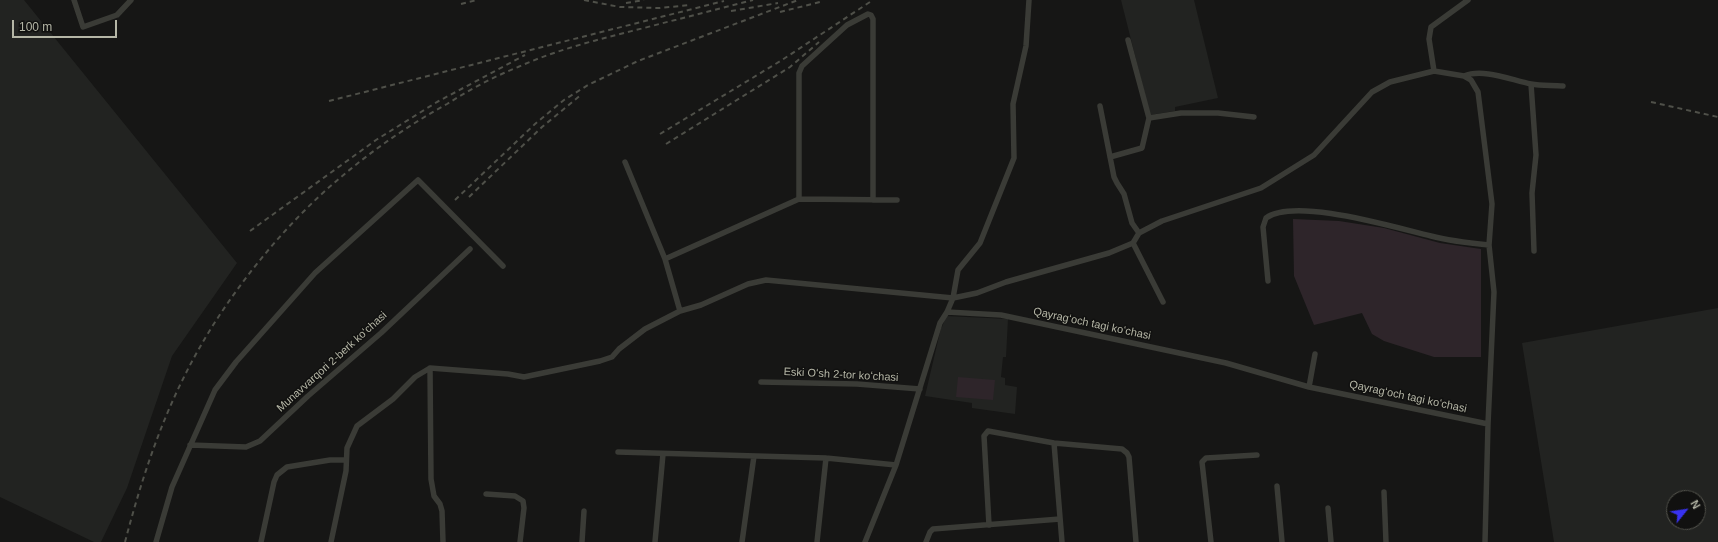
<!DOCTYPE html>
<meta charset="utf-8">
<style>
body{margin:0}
#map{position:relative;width:1718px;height:542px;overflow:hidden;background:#161615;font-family:Arial,sans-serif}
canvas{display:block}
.north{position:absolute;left:1666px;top:490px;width:40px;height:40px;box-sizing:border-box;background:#111110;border:1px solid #53534c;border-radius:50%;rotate:60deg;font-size:11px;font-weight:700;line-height:16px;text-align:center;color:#b5b6a6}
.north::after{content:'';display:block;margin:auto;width:14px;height:18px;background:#3832f0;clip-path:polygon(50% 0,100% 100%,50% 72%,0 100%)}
.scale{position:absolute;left:12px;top:20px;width:105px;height:18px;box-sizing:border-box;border:2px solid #b5b6a6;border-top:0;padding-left:5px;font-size:12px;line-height:14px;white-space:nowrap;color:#b5b6a6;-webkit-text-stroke:3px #111110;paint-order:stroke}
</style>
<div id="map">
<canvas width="1718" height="542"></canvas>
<div class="north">N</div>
<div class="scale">100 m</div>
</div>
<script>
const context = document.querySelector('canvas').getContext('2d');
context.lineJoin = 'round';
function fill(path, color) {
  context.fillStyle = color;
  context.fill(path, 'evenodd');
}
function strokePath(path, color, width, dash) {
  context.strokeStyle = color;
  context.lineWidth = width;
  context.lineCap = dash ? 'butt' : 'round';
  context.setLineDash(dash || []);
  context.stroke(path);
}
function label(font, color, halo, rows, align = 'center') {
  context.font = font + ' Arial,sans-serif';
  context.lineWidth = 3;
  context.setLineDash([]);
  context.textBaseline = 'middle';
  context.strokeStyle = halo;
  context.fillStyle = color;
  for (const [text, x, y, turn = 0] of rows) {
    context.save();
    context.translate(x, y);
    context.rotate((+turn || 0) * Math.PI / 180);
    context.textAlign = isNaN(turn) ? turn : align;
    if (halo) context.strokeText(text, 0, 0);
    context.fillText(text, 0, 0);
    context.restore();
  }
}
fill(new Path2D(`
 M0 0H24L237 263 172 356 127 488 101 542H94L0 497Z
 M1121 0H1194L1218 98 1175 107V111L1150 115Z
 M1718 308V542H1554L1522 343ZM1674 498H1698V522H1674Z
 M946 316 1008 319 1006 357H1003L1001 377 1005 378V385L1017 387 1015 414 972 408V403L925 396 941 328 942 327Z`), '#222321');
fill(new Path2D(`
 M1293 219 1339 221 1384 228 1440 243 1481 249V357H1434L1384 341 1372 334 1362 313 1314 325 1294 276Z
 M958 377 995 380 993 400 956 397Z`), '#2e252a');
strokePath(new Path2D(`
 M74 0 83 27 117 15 131 0
 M1434 71 1429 39 1431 27 1468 0
 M1464 76C1483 68 1511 80 1531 84 1542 86 1552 85 1563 86
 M1531 84 1536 155 1532 193 1534 251
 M1100 106 1114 177 1117 183 1124 194 1132 223 1139 233
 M1149 118 1181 113H1218L1254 117
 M1110 157 1142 148 1149 118 1128 40
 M625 162 665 259 680 311
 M799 199V73L802 66 847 25 868 14 871 15 873 19V200
 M1133 243 1163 302
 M665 259 799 199 897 200
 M1268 281 1263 227 1266 218C1295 197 1396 228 1431 236 1450 241 1469 243 1489 245
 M430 368 431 479 434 496 440 504 442 511 443 542
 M761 382 857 384 920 389
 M1309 387 1315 354
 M1054 443 1062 542
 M190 445 246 447 260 441 308 396 381 333 470 249
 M618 452 826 458 896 465
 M1277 486 1282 542
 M1384 492 1386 542
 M486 494 515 496 523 501 524 508 520 542
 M1328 508 1331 542
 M989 525 984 436 988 431 1054 443 1122 449 1127 453 1129 457 1136 542
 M156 542 172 487 215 390 236 362 315 273 418 180 503 266
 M261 542 274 482 277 475 287 467 330 460H345
 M331 542 346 471 347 448 357 426 393 399 415 377 430 368 508 374 524 377 600 361 612 357 619 349 645 329 680 311 701 305 748 284 766 280 953 298 977 293 1006 282 1109 253 1133 243 1139 233 1162 221 1261 188 1314 155 1372 92 1390 82 1434 71 1464 76 1471 80 1478 92 1492 204 1489 245 1494 292 1488 424 1309 387 1226 363 1001 315 947 312
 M582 542 584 511
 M655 542 663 454
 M742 542 754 456
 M817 542 826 458
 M865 542 896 465 940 323 947 312 953 298 958 270 980 243 1014 158 1013 104 1026 46 1029 0
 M926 542 930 532 933 529 1060 519
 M1211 542 1202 462 1206 458 1257 455
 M1485 542 1488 424`), '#3a3b36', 5.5);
strokePath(new Path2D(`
 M584 0 620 7 660 8 691 5
 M626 3 644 0
 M461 4 477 0
 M731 11 778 3
 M780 12 820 2
 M329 101 724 1
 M1651 102 1718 117
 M660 134 782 60 873 0
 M666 144 790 67 819 42
 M469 197 542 127 582 94
 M455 200 535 124 564 100 588 85 638 61 798 0
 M250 231 376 140 437 102 525 55
 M125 542C140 485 158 428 185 375 220 304 280 228 341 177 374 149 409 125 447 104 469 90 493 77 518 67 556 50 596 40 636 30 675 20 714 10 753 0`), '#4f5049', 2, [5, 4]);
label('11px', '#b5b6a6', '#111110', [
 ["Qayragʻoch tagi koʻchasi",1092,324,12],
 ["Munavvarqori 2-berk koʻchasi",332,362,-42],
 ["Eski Oʻsh 2-tor koʻchasi",841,375,3],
 ["Qayragʻoch tagi koʻchasi",1408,397,12]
]);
</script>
